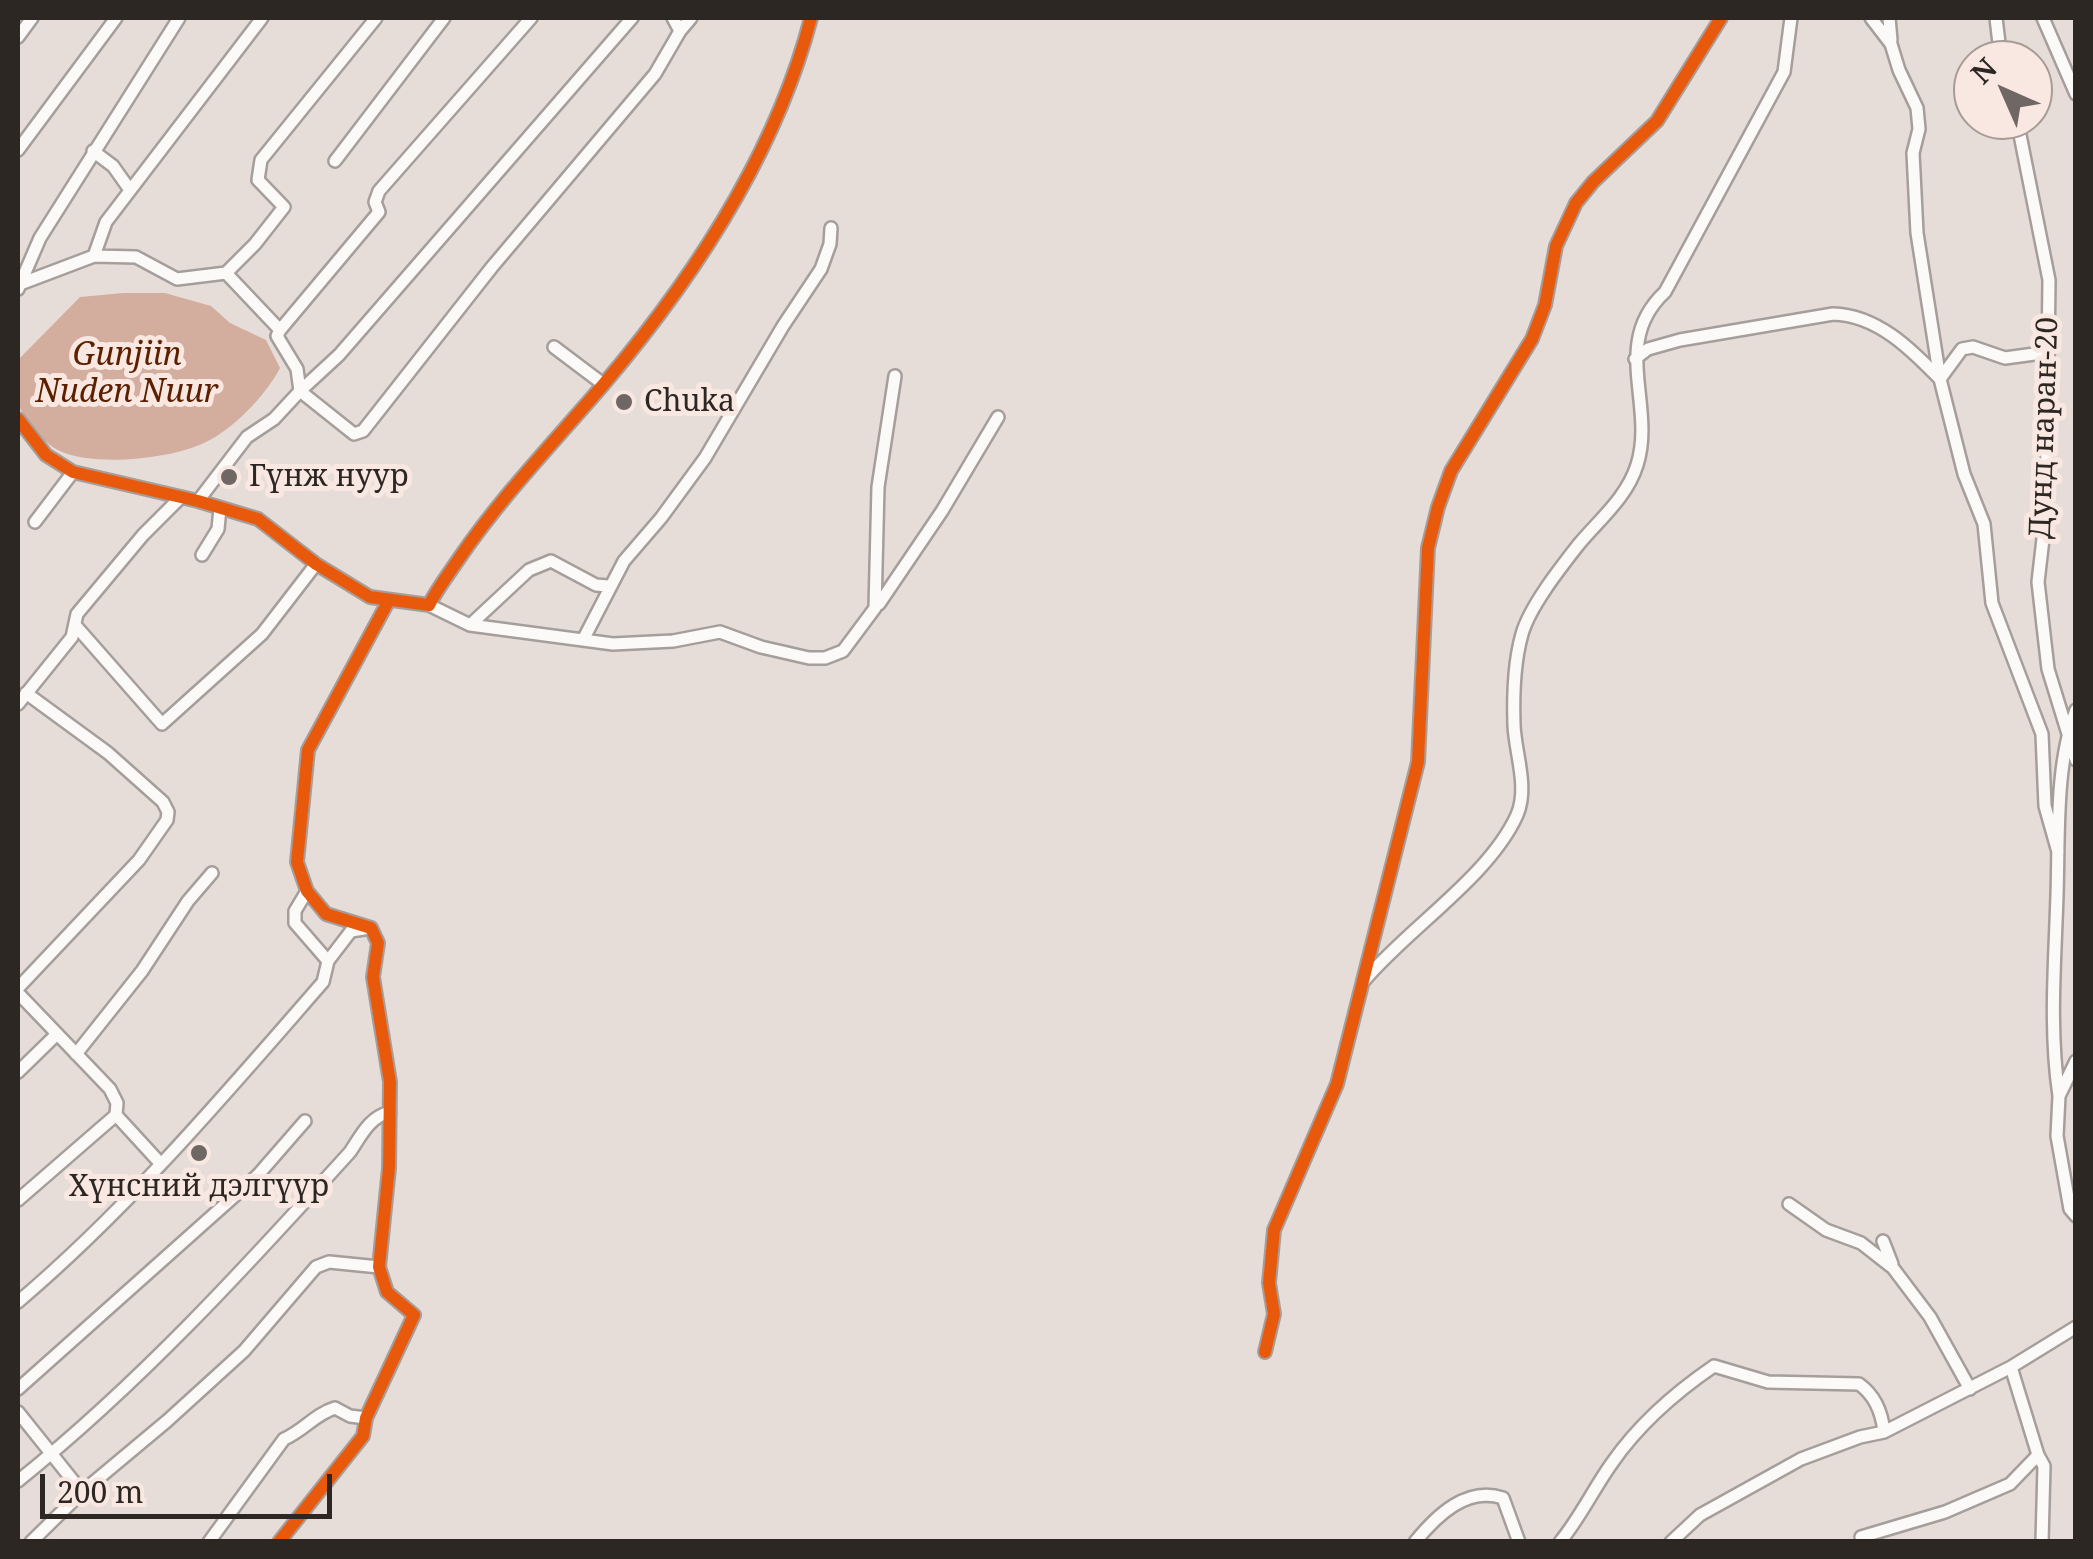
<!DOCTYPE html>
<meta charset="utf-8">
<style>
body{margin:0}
#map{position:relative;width:2093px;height:1559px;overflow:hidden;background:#e6ddd9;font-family:"Noto Serif",serif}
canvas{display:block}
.frame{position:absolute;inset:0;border:20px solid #2d2724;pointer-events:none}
.north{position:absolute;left:1953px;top:40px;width:100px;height:100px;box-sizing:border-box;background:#f9e8e1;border:2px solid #a79b95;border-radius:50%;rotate:315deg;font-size:28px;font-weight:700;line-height:40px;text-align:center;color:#2d2724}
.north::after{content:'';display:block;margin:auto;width:35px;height:45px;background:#6e6763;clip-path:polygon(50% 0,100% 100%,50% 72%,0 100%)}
.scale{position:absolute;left:40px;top:1474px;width:292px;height:45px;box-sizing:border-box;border:5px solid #2d2724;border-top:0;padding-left:12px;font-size:30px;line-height:35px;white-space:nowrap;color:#2d2724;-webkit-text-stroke:8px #f9e8e1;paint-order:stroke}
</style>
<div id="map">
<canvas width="2093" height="1559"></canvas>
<div class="frame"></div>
<div class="north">N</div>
<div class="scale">200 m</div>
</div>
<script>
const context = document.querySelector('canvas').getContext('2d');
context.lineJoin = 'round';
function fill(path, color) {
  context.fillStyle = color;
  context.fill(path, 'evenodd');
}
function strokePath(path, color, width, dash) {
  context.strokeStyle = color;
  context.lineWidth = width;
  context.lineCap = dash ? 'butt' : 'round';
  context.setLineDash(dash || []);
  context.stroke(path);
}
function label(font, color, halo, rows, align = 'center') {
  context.font = font + ' "Noto Serif",serif';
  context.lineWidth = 10;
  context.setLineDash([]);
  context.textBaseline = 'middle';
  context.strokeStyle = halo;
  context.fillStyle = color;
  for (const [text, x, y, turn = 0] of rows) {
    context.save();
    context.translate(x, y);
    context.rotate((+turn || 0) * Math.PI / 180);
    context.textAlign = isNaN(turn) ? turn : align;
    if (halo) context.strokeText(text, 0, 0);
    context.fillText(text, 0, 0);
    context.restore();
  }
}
fill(new Path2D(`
 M123 293H165L211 306 230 323 266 340 280 368C266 395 233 430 204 443 170 459 95 467 60 451 44 444 26 421 19 406 14 394 17 373 18 360L80 297Z`), '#d3ae9e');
const minor = new Path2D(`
 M1871 18 1891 44 1899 70 1917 108 1919 129 1913 153 1917 233 1940 379 1964 474 1984 524 1992 603 2042 734 2045 806 2058 852
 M1889 18 1891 40
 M1996 18 2001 60
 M2043 18 2076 94
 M680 31 691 18
 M18 37 32 18
 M2017 120 2049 280 2046 513 2038 582 2048 669 2076 760
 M18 150 116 18
 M93 151 113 166 130 190
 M335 161 444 18
 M94 256 136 257 177 279 226 273 255 244 284 207 258 180 261 160 376 18
 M226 273 280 330 277 336 297 369 300 391 339 355 632 18
 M20 284 94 256 106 222 262 18
 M18 289 40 238 179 18
 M280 330 379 212 375 202 379 191 531 18
 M554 347 603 384
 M1635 359 1648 349 1680 340 1833 314C1877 315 1911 349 1940 379L1962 349 1973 347 2005 358 2049 352
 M18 419 46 455 73 472 198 501 258 519 316 564 370 597 429 605C437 589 448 575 458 560 501 497 554 442 603 385 693 279 776 153 811 18
 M198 501 247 437 274 419 300 391 354 434 363 431 492 267 655 74 680 31 673 18
 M35 522 73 472
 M202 555 218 529 220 508
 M879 604 942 511 998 417
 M429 605 470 625 613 644 673 641 720 632 761 647 809 658H825L843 651 875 608 878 487 895 376
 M75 625 162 724 262 634 316 564
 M470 625 529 570 551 561 596 585 608 586
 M583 640 624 561 661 518 705 458 783 326 821 269 830 244 831 228
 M18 704 72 637 77 614 143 535 180 498
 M307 891 295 911V923L328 961
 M1363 982C1407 929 1489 877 1517 815 1529 787 1515 753 1514 725 1513 695 1514 662 1522 634 1530 606 1561 567 1579 544 1600 519 1627 497 1637 465 1656 405 1610 343 1665 292L1784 72 1791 18
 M18 988 139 860 167 820 168 812 163 802 108 753 26 693
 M18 993 110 1089 117 1103 116 1115 160 1163
 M76 1054 142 971 188 901 212 873
 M2076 1061 2059 1096 2057 1136 2070 1209 2076 1216
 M18 1072 57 1034
 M2059 1096C2049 1029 2055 962 2057 895 2059 835 2055 766 2076 710
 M18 1200 116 1115
 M1789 1204 1826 1230 1861 1243 1893 1268 1930 1317 1970 1389
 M1883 1241 1892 1264
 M18 1302C130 1207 227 1092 323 982L328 961 351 931 364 929
 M1265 1352 1274 1314 1269 1283 1274 1230 1337 1084 1418 762 1428 548 1438 507 1451 471 1532 339 1545 305 1556 246 1576 203 1593 182 1657 121 1721 18
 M2011 1367 2038 1455 2044 1466 2042 1542
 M18 1389 258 1175 305 1121
 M18 1412 82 1492
 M18 1481C140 1383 245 1268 350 1152 361 1136 369 1117 390 1112
 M1861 1537 1945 1512 2010 1484 2038 1455
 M31 1542 82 1492 167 1421 244 1351 316 1267 329 1262 379 1267
 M209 1542 284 1439C303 1431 315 1414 335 1408L350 1416 366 1418
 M279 1542 363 1436 366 1418 414 1315 387 1292 379 1267 389 1168 390 1082 373 977 378 943 371 928 326 914 307 891 297 862 308 750 389 600
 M1415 1542C1437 1515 1467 1486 1503 1498L1519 1542
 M1560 1542C1580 1518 1594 1488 1612 1463 1639 1424 1676 1392 1714 1366L1768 1382 1859 1384C1876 1396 1882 1413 1884 1432
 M1671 1542 1700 1515 1801 1459 1860 1437 1884 1432 2011 1367 2076 1327`);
strokePath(minor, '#a59e9b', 16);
strokePath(minor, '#fbfaf9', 11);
strokePath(new Path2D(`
 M18 419 46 455 73 472 198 501 258 519 316 564 370 597 429 605C437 589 448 575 458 560 501 497 554 442 603 385 693 279 776 153 811 18
 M1265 1352 1274 1314 1269 1283 1274 1230 1337 1084 1418 762 1428 548 1438 507 1451 471 1532 339 1545 305 1556 246 1576 203 1593 182 1657 121 1721 18
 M279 1542 363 1436 366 1418 414 1315 387 1292 379 1267 389 1168 390 1082 373 977 378 943 371 928 326 914 307 891 297 862 308 750 389 600`), '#e8590c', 12);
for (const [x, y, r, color] of [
 [624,402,10,"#6e6763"],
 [229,477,10,"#6e6763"],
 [199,1153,10,"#6e6763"]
]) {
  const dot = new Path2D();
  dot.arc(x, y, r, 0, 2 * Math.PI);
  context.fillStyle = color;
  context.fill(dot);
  strokePath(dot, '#f9e8e1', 4);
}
label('30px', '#2d2724', '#f9e8e1', [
 ["Chuka",644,402],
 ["Гүнж нуур",249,477],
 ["Хүнсний дэлгүүр",199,1187,"center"]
], 'left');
label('30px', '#2d2724', '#f9e8e1', [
 ["Дунд наран-20",2045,428,-88]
]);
label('italic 32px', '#5c2000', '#f9e8e1', [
 ["Gunjiin",127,356],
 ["Nuden Nuur",127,393]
]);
</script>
